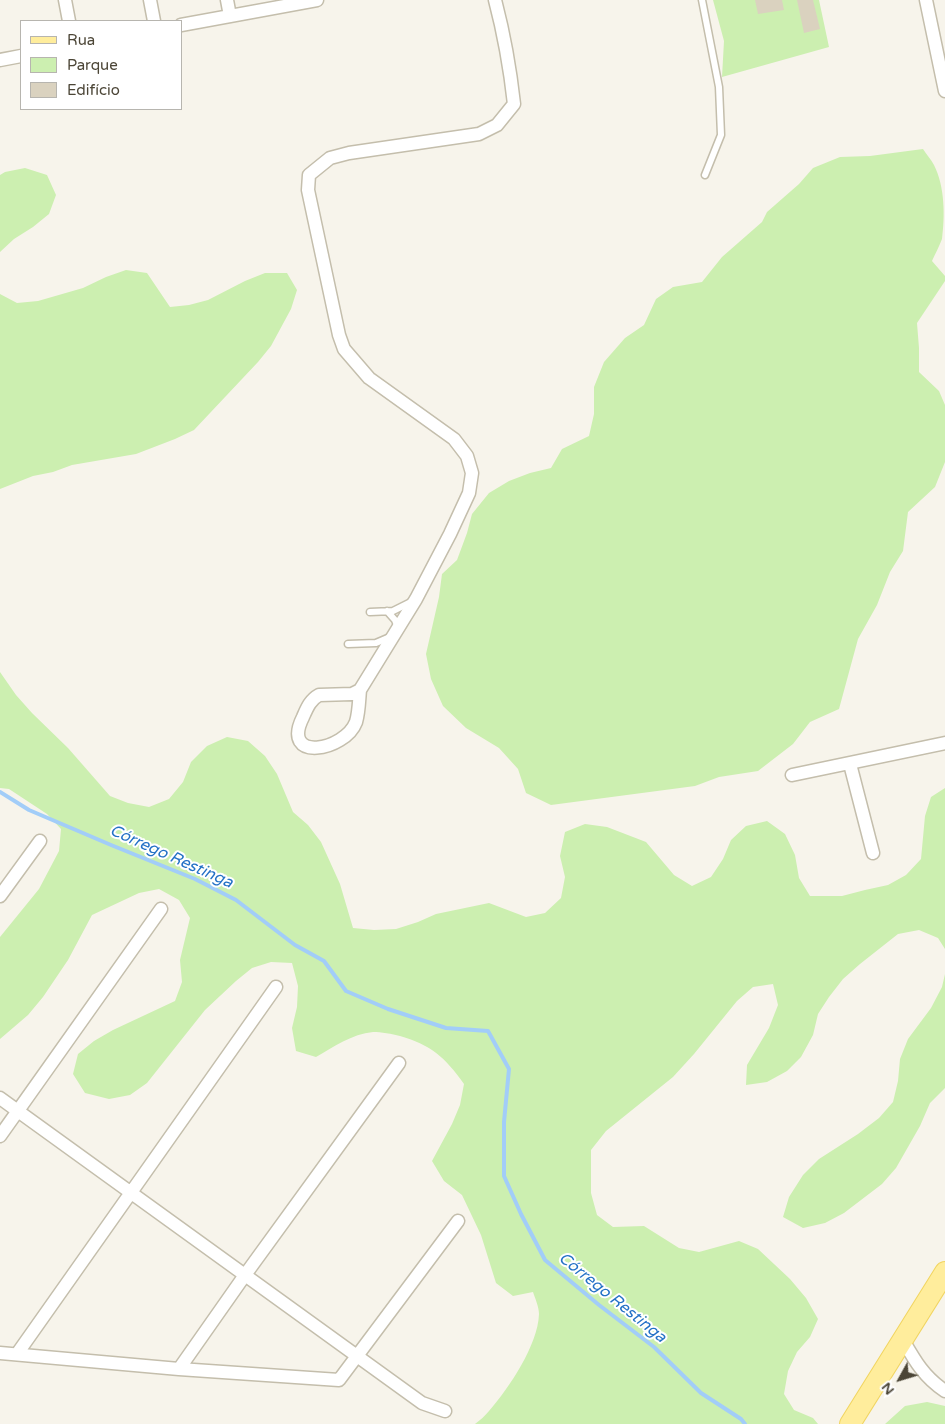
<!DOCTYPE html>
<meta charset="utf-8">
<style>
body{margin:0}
#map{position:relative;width:945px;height:1424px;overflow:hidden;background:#f7f4eb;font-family:"Varela Round",sans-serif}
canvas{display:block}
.legend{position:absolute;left:20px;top:20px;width:162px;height:90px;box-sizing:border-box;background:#fff;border:1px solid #b7b5af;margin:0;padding:6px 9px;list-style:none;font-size:15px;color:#4c4637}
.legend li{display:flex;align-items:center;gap:10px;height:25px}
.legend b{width:25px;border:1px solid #b7b5af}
.north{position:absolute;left:875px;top:1354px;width:50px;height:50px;-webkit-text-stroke:4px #fff;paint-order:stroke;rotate:231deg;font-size:14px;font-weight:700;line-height:20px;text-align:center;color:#4c4637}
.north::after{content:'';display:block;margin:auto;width:18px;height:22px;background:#4c4637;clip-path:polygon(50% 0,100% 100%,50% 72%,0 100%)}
</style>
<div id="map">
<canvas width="945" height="1424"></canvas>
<ul class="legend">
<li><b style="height:6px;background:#ffed9c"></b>Rua</li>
<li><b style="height:14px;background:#ccefb0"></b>Parque</li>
<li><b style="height:14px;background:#dad2bf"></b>Edifício</li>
</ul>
<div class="north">N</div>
</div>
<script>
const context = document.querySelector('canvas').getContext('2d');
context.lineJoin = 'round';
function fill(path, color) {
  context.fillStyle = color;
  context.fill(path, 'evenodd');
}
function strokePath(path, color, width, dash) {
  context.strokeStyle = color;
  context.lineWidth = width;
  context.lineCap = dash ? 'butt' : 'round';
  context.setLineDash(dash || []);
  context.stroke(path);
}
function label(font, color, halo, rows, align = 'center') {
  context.font = font + ' "Varela Round",sans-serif';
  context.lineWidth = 4;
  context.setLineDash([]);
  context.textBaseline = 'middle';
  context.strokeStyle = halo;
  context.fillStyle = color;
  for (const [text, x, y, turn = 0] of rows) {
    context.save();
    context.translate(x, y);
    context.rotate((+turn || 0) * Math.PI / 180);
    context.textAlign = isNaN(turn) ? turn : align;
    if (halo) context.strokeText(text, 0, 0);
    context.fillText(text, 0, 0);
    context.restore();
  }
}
fill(new Path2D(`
 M713 0H819L829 47 722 77 724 41Z
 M923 149C926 154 931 159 934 165 945 187 945 216 942 239 939 247 935 254 932 261L945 276V281L917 323 919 348V372L939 391 945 405V462L935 487 908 512 903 551 890 572 877 605 858 639 839 709 810 722 793 744 758 771 719 777 695 786 551 805 526 793 518 769 499 748 466 728 443 706 431 679 426 654 439 597 442 574 457 560 467 533 472 514 489 493 509 481 530 473 551 468 562 449 589 436 594 414V387L604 362 625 338 644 325 656 299 673 287 702 282 722 257 762 222 767 212 799 184 813 168 840 157 870 156Z
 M25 168 47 175 56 195 49 214 33 227 14 239 0 252V175L5 172Z
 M126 270 147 273 170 307 189 305 208 300 245 281 265 273H287L297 290 291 309 271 346 258 362 194 430 175 439 136 454 72 465 53 472 33 476 0 489V294L17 303 38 301 83 288 106 277Z
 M0 672 16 695 32 713 68 748 110 796 128 803 149 807 169 799 183 782 191 762 207 746 227 737 248 741 265 756 277 774 293 812 308 825 321 842 340 884 353 928 374 930 396 929 418 922 436 914 489 903 526 917 545 913 561 898 565 877 560 856 565 832 585 824 607 827 646 842 674 875 692 886 711 877 723 859 731 840 746 826 767 821 785 834 795 855 799 878 810 896H842L865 890 888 885 906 875 921 859 925 816 931 797 945 788V949L938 938 919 930 898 934 860 964 843 979 829 997 818 1014 813 1035 801 1057 787 1071 767 1082 746 1085 747 1065 769 1028 778 1005 773 984 753 987 737 1001 694 1054 673 1077 606 1131 591 1150V1193L597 1215 613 1227 644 1226 679 1248 699 1252 739 1241 758 1249 790 1279 806 1298 818 1319 810 1337 797 1352 788 1371 784 1394 794 1410 813 1418 818 1424H475C480 1420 485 1416 489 1411 509 1388 538 1345 539 1314 539 1307 535 1298 533 1292L513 1296 496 1283 481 1235 462 1195 444 1181 432 1161 452 1124 460 1105 464 1084C445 1057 431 1045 400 1036 392 1034 381 1032 373 1032 352 1034 333 1047 316 1057L296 1051 292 1028 297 1007 298 986 292 963 271 962 252 968 236 981 205 1010 147 1083 130 1095 109 1099 85 1093 73 1074 78 1054 94 1041 113 1030 175 1001 182 982 180 960 190 918 179 900 159 889 139 893 92 915 68 960 43 997 28 1015 0 1039V937L39 889 59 851 61 829 47 814 9 789 0 788Z
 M945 974V1088L930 1103 920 1126 896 1168 882 1184 844 1213 825 1223 803 1228 783 1217 789 1197 803 1175 819 1159 858 1134 879 1118 893 1102 898 1081 900 1059 908 1039 931 1008 942 987Z
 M927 1402 945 1406V1424H885L905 1406Z`), '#ccefb0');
strokePath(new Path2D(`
 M0 792 29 810 111 845 195 879 236 900 295 945 324 961 346 991 388 1009 446 1028 488 1031 509 1069 504 1122V1176L521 1214 545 1260 599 1305 654 1347 701 1393 741 1419 745 1424`), '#a2cdf8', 4);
fill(new Path2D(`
 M755 0H782L784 10 758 14Z
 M797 0H813L820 29 804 33Z`), '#dad2bf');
const service = new Path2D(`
 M702 0 719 87 721 135 705 175
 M387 611 395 620 398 628
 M370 612 393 611 413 601
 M348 644 376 643 390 637`);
const minor = new Path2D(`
 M65 0 69 21
 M150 0 154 21
 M227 0 230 16
 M926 0 945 91
 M181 25 317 0
 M0 60 21 56
 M360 690C359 700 359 712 356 722 345 751 280 763 303 717 307 708 310 700 319 695L352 694 360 690 416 599 450 534 469 493 472 473 467 456 454 439 369 378 344 349 339 335 308 190 309 175 330 158 349 153 479 134 497 125 514 104C510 68 504 34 495 0
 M850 764 873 853
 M792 775 945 743
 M0 896 40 841
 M0 1098 422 1403 445 1411
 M0 1136 161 909
 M903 1340C915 1361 924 1377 945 1391
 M0 1353 179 1369 339 1380 458 1221
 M17 1354 276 987
 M179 1369 245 1275 399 1063`);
const primary = new Path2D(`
 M850 1424 945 1272`);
strokePath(service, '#c4beac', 9);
strokePath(minor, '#c4beac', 15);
strokePath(primary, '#f1d45f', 22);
strokePath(service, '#fff', 6);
strokePath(minor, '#fff', 12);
strokePath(primary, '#ffed9c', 20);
label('italic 16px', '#2371c6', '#fff', [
 ["Córrego Restinga",171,857,24],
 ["Córrego Restinga",612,1298,39]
]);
</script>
